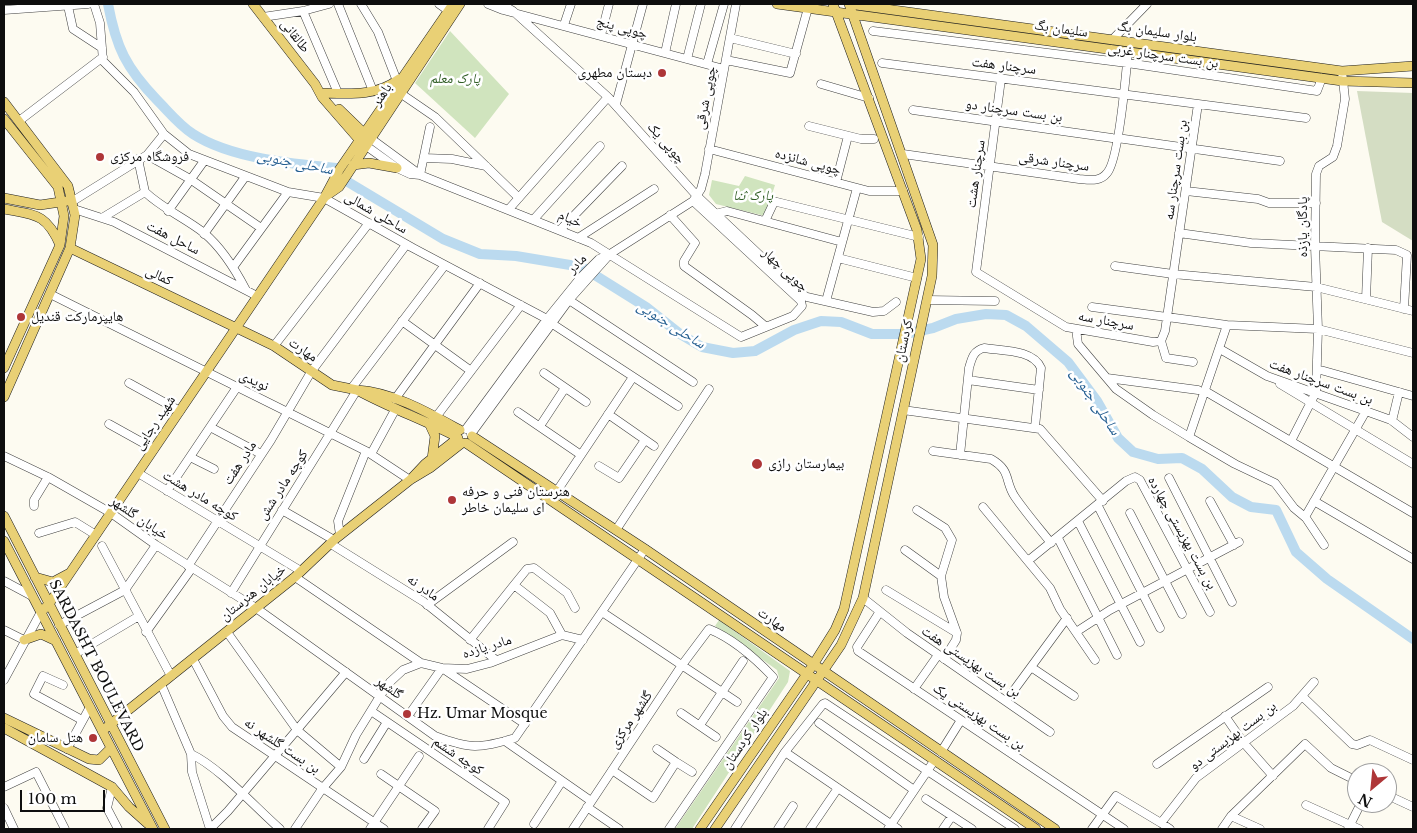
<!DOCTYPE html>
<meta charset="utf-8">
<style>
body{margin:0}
#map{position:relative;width:1417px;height:833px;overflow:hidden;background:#fdfbf1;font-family:"Libre Baskerville",serif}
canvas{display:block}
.frame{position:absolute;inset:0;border:5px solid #0e0e0e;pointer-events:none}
.north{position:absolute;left:1347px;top:763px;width:50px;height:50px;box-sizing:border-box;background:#fff;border:1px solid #9f9f9f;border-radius:50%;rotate:208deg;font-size:14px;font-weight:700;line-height:20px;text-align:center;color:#0e0e0e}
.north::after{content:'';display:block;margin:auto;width:18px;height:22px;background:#ae3638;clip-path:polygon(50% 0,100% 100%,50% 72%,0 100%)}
.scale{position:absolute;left:20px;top:790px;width:85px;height:22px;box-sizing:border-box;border:2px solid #0e0e0e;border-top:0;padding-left:6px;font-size:15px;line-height:18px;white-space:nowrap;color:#0e0e0e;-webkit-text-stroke:4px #fff;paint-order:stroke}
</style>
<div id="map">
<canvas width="1417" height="833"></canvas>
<div class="frame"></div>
<div class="north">N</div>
<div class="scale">100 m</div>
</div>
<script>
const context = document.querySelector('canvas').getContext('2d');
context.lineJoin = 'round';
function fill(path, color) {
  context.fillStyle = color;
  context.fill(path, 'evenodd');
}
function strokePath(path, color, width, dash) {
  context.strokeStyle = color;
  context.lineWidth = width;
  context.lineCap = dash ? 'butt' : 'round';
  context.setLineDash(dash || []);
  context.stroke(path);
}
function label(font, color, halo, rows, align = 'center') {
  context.font = font + ' "Libre Baskerville","Noto Naskh Arabic",serif';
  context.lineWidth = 5;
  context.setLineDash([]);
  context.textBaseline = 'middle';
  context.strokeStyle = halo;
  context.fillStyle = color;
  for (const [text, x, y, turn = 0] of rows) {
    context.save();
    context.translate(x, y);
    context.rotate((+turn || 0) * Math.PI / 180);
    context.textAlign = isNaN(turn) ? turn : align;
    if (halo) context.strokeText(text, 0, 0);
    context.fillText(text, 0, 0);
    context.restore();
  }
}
fill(new Path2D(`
 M450 31 509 94 475 138 415 83Z
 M745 176 775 185 765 216 716 204 709 195 712 180 739 186Z
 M719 620 790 671 788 682 692 829H675L779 678 777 670 715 626Z`), '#d0e4be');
fill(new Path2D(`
 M1357 91 1413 93V241L1382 222Z`), '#d4ddc3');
strokePath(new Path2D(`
 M108 4C116 47 126 68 157 100 168 111 179 125 193 134 230 158 292 164 336 168L348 182 443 239 480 254 516 256 582 267 646 307 680 334 702 347 733 353 755 351 794 330 821 321 841 322 872 334H905L933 328 956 319 986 314 1006 315 1026 326 1068 362 1097 401 1118 438 1133 452 1158 459 1182 458 1202 469 1232 497 1251 507 1276 510 1296 552 1327 579 1413 639`), '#bbdaef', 10);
const minor = new Path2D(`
 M94 4 100 23 103 61 134 92 164 134 189 154 288 192 324 198 413 248 547 319
 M338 4 373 91
 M361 4 378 32 397 81
 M439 4 449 11
 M488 4 503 10 724 69
 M501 4 513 11 608 97 697 196 800 293 807 297 873 312 884 311 896 302
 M68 6 73 29 102 48
 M4 10 88 4
 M303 11 338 93
 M263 17 303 11 329 4
 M564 25 571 4
 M873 31 1127 63 1317 91 1322 78
 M601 35 609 4
 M730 38 796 54
 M1112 40 1147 4
 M665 53 676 4
 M687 59 701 4
 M726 60 790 73 808 8
 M882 63 1306 118
 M707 64 724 4
 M1001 79 976 272 1066 327 1153 342 1161 341 1165 331 1198 104
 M821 84 869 98
 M400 93 435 117 519 198
 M616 104 643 4
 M913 110 1112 138
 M19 121 103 57
 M809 126 861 139H874
 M370 138 419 174
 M1117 138 1280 161
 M365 145 397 168 410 174 420 175 591 243 741 337 793 316 802 306 801 301 693 201
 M709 149 869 191H903
 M903 154 1079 179C1090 180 1100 182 1107 173 1119 160 1126 74 1128 52
 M147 155 190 179 261 228
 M424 158 452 159 486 166
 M138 159 145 192
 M420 175 430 127
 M836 182 848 136
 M1186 191 1258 199 1269 203H1316
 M145 192C163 209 185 218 204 233 222 248 235 269 246 290
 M73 201 147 155 164 134
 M74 209 114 222 257 296
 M509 209 608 97
 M168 211 204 161
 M715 214 727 211 842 242
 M670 215 695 243 684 261V266L752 315 765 326
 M102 218 145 192
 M534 219 600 146
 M765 221 774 202H777L919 237
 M560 230 622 166
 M1179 233 1251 243 1396 250 1407 255 1404 309
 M204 234 245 177
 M578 238 654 189
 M838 258 917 278
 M234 266 288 192
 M1115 266 1173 274 1316 287 1413 311
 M50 294 366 451 338 521 340 535
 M1366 299 1368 248
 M569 300 693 382
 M927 300 995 301
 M826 301 857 188
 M1092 307 1227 325 1318 329 1413 353
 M402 321 471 371
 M551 323 678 406
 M1227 325 1189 437 1235 464 1275 483 1294 508 1306 518 1324 545
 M1076 329 1078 344 1116 389 1153 415 1189 437
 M1161 341 1166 358 1193 362
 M274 346 369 223
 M1220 349 1267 376 1391 420 1413 437
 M1317 369 1413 396
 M544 373 586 402
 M1107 378 1198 390
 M968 380 1039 390
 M129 383 180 411
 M1280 384 1413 464
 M351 389 445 265
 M1205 391 1413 513
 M395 399 480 283
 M903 410 1040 429 1103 501
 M518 412 581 455
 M608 414 654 446
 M436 417 521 305
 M1392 421 1399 392
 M109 424 154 449
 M540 426 565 388
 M210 427 261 454
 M466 429 547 319 581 277 599 259 610 254 693 201 701 189 705 174 736 4
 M471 434 569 300 610 254
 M1291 441 1316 392 1318 329 1315 246 1316 174 1319 166 1333 157 1337 146 1345 99 1342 71
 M366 451 410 480
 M933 451 991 459C1012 471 1004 481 1015 497 1026 513 1039 528 1051 543
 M371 454 395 410
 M960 455 969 368C972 358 973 351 984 348 1001 351 1033 349 1041 368L1035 427
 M4 456 48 477 111 513 156 545 256 608 435 736C470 749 479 749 515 738L645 549
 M190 457 214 469
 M599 466 619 478 645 440
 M138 473 301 571
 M1169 478 1232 602
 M167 491 237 387
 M557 491 633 377
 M1210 501 1234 545
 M1314 501 1413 559
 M34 506V500L48 477
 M1098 506 1160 628
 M983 507 1050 588 1060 609 1095 660
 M282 510 334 540
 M917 510 945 528 952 540 941 576 944 597 957 633 956 640 944 659
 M1130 513 1182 614
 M1305 517 1366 411
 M1078 521 1140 642
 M616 530 709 389
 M39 533 75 522 96 535
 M1058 538 1117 655
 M331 544 424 602 496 660
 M102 546 171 676
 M905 550 941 576
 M1029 560 1126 481 1135 477 1140 480 1210 612
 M188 566 271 440 311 372 406 245
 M295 577 421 663
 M4 581 32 596
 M886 590 957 633
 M231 593 357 390
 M863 598 907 633 1050 732
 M427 605 513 542
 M602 612 737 702
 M879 613 857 647 858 651 1124 829
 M59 625 125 590 156 545
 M4 630 24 640
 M146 632 192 568
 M227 632 297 730 341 767
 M1076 632 1110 610 1239 542
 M562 635 550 613 514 585 527 569 534 568 567 593 575 608
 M470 640 514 585
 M75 654 139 616
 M193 659 223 716 232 727 384 829
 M1031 667 1074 696
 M4 680 41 612
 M161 684 191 754 192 772 210 829
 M63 685 43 676 34 694 82 720
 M914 689 938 655
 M1302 696 1352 744 1357 745 1370 740 1413 760
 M1006 701 1067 618
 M371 711 505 802 488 829
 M681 713 716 737
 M408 716 442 668 525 724
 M1225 716 1243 742 1273 776
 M819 723 914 790
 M700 725 743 661
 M505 741 591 801
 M67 749 90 707
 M657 749 676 762
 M785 752 898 829
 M941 752 961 720
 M191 754C219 767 255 807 280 829
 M364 759 387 722
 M1157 764 1268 687
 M612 770 653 798 676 762 692 772
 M381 774 435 811 422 829
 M4 787 36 772 65 829
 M112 787 107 808 118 829
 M1387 795 1413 807
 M926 799 972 829
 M1306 805 1359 829
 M587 807 619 829
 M4 808 14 829
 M1231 816 1260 829
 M1161 823 1170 829
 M534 824 562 781
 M210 829 228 811 346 672
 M295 829 322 789 341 767 356 735 380 696 390 682 403 670 421 663 442 668 467 669 490 663 562 635 583 640
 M370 829 419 756
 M573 829 682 665 709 629C734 639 755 658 773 677L669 829
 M735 829 785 752 823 704 825 703 1015 829
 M778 829 793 806
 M810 829 838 788
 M888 829 934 761
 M943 829 952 816
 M1092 829 1116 796 1161 823 1196 778 1293 706 1314 682
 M1222 829 1231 816 1305 744 1331 768 1357 781
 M1348 829 1361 803`);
const major = new Path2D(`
 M253 4 315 84 322 97 362 143
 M777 4 1342 81 1413 83
 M849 4 1342 71 1413 66
 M325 93C351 94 377 96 399 79
 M4 102 68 186 75 215 70 248 4 397
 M339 109 368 137
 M4 119 58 187 64 216 60 245 4 368
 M353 165 369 163 397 168
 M326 196 339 187 460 4
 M4 198 40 205 67 201
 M4 209C35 215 46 213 60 245
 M70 248 274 346 332 385 357 390
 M429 423 435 436 432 459
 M472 436 645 549 1055 829
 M457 437C424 420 390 408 357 390 393 392 429 413 460 430
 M458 438 425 464 410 480 430 468 462 443
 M466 443 1036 829
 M4 516 165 829
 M4 541 153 829
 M35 577 53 582 68 574
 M41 612 49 604 324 198 339 170 453 4
 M24 640 41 634 56 641
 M4 718 89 759 99 760 111 748
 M4 728 112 787 129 807 148 824
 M102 731 295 577 334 540 410 480
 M700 829 813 665 835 630 844 609 921 259 917 230 833 4
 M715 829 841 645 863 598 932 276 933 245 849 4`);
strokePath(minor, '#414141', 9);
strokePath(major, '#1f1f1f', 10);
strokePath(minor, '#fff', 8);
strokePath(major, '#e9d075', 9);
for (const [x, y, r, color] of [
 [662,73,5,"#ae3638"],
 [100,157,5,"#ae3638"],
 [21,317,5,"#ae3638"],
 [757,464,6,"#ae3638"],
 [452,500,5,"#ae3638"],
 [407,714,5,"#ae3638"],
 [93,738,5,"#ae3638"]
]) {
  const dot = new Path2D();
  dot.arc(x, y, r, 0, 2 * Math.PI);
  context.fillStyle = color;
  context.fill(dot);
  strokePath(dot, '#fff', 2);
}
label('14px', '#0e0e0e', '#fff', [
 ["چوپی پنج",622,28,15],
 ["سلیمان بگ",1061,29,8],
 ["بلوار سلیمان بگ",1157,32,8],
 ["طالقانی",295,36,52],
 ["بن بست سرچنار غربی",1163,56,8],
 ["سرچنار هفت",1004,66,7],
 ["باهنر",382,95,-56],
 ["چوپی شرقی",706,98,-79],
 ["بن بست سرچنار دو",1014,111,8],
 ["چوپی یک",666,143,49],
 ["چوپی شانزده",808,162,15],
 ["سرچنار شرقی",1054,162,8],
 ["بن بست سرچنار سه",1176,170,-82],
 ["سرچنار هشت",976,174,-82],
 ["ساحلی شمالی",376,213,30],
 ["خیام",570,219,23],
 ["پادگان یازذه",1303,227,-90],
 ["ساحل هفت",173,238,27],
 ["مادر",577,264,-46],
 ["چوپی چهار",785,270,43],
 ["کمالی",159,276,26],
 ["سرچنار سه",1106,321,10],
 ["کردستان",904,341,-78],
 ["مهارت",303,350,35],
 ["نویدی",254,381,25],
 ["بن بست سرچنار هفت",1321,382,20],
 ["شهید رجایی",155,423,-56],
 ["مادر هفت",240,463,-57],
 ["کوچه مادر شش",283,485,-57],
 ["کوچه مادر هشت",200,496,31],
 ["خیابان گلشهر",139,518,34],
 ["بن بست بهزیستی چهارده",1182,533,61],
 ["مادر نه",423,588,35],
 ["خیابان هنرستان",253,593,-39],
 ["مهارت",772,620,35],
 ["مادر یازده",487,647,-17],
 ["بن بست بهزیستی هفت",971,662,34],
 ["SARDASHT BOULEVARD",96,666,63],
 ["گلشهر",389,688,35],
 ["بن بست بهزیستی یک",979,717,34],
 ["گلشهر مرکزی",631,720,-56],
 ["بن بست بهزیستی دو",1233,736,-37],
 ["بلوار کردستان",745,739,-56],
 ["بن بست گلشهر نه",282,746,34],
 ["کوچه ششم",458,756,34]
]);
label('14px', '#0e0e0e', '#fff', [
 ["دبستان مطهری",652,73,"right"],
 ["فروشگاه مرکزى",110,157],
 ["هایپرمارکت قندیل",31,317],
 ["بیمارستان رازی",768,464],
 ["هنرستان فنی و حرفه",462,492],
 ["ای سلیمان خاطر",462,508],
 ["Hz. Umar Mosque",417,714],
 ["هتل سامان",83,738,"right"]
], 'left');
label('italic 14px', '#305e25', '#fff', [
 ["پارک معلم",455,79],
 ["پارک ثنا",753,196]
]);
label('italic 15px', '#255f91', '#fff', [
 ["ساحلی جنوبی",295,163,11],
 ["ساحلی جنوبی",671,325,32],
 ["ساحلی جنوبی",1095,402,56]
]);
</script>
